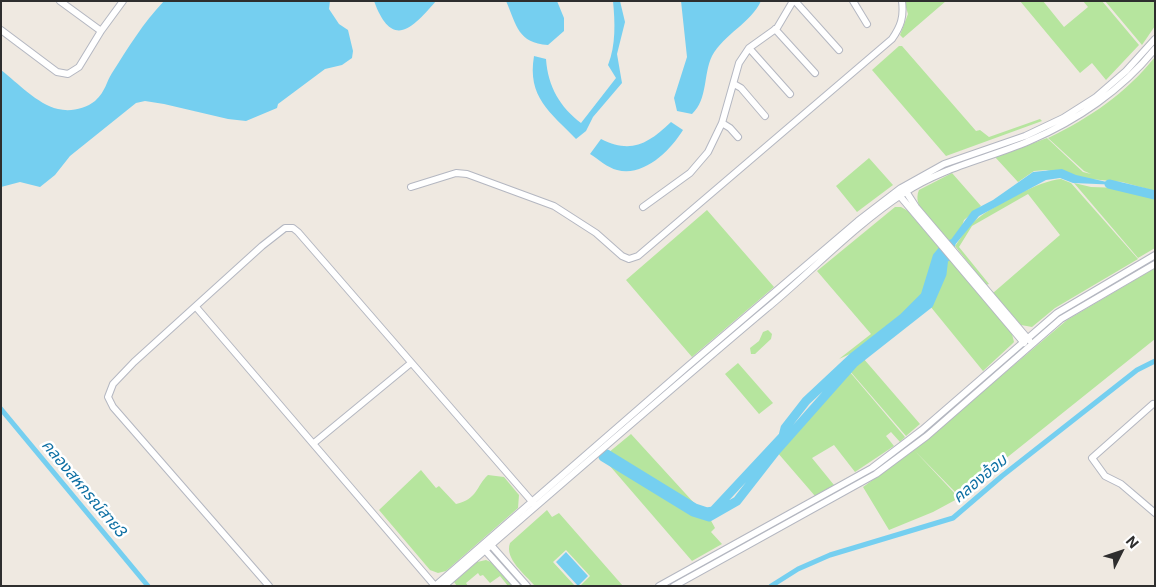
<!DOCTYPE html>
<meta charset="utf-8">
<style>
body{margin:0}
#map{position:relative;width:1156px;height:587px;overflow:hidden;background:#efe9e1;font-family:Inter,sans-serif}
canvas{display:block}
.frame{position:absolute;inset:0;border:2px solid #2e2e2e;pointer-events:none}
.north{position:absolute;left:1096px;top:527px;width:50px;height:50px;-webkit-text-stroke:4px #fff;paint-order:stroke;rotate:49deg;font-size:14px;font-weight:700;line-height:20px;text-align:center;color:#2e2e2e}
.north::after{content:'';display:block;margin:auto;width:18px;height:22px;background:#2e2e2e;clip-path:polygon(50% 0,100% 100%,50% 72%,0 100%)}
</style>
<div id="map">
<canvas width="1156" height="587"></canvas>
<div class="frame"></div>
<div class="north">N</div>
</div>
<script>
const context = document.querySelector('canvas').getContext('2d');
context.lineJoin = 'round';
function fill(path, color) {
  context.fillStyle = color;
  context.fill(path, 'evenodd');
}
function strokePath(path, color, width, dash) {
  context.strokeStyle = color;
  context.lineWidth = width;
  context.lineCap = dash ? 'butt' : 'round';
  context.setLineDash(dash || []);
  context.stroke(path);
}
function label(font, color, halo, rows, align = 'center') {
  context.font = font + ' Inter,"Noto Sans Thai",sans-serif';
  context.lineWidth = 5;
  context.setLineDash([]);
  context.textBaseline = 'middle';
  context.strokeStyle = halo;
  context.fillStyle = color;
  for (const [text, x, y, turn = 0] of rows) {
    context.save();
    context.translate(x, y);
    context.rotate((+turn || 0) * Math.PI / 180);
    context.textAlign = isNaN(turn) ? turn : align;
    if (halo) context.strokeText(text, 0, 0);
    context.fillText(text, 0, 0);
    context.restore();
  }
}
fill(new Path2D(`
 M904 1H946L903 38 900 35 908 14Z
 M1020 1H1043L1064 27 1088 7 1083 1H1102L1139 45 1106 80 1092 63 1080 73Z
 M1105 1H1155V26L1142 45Z
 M899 46H902L976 131 980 130 989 137 1040 119 1042 121 946 156 872 70Z
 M1155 57V191L1122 182 1090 179 1046 170 1034 171 1018 182 995 157 1047 138 1083 172 1091 174 1084 171 1048 138C1090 118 1126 93 1155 57Z
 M869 158 893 185 857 212 836 186Z
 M952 173 981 206 964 220 961 229 951 241 946 238C935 225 911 208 919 190Z
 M1061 179 1071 183 1138 259 1055 308 1032 327 1021 325 993 293 1060 235 1028 194 972 226 959 247 989 284 986 285 955 246C962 237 967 226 977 219 993 206 1041 180 1061 179Z
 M1074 183 1091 187 1122 188 1155 198V248L1138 258Z
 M895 207H901L908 211 942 251 937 257 925 296 855 355 850 354 839 359 871 334 817 271Z
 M707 210 774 287 692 357 626 280Z
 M948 257 1011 330 1014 342 1011 345 983 371 930 306 942 274 944 258Z
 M1155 268V339L959 496 914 450 1067 320Z
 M768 330 772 334 771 339 755 354H751L750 348 759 341 763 332Z
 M863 358 920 424 906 436 849 370Z
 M738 363 773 403 759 414 725 374Z
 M849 371 905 437 900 442 891 432 886 436 894 446 855 472 834 445 812 458 834 485 815 496 777 452Z
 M631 434 695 504 704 510 713 511 707 512 696 509 608 453Z
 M914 450 959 498 933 512 889 530 863 487Z
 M603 458 692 511 709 517 715 528 711 532 722 544 692 561Z
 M421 470 436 488 439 486 456 504C478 499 476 486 488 475L504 477 519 495 518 508 446 571 438 573 430 570 379 510Z
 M547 510 552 517 559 513 623 586H580L590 576 566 550 553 562 575 586H535C526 575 504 559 510 543Z
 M486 560 493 563 513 586H508L500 576 490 583 483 575 480 576 478 573 466 583 468 586H457L454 582 477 562Z`), '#b6e59e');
fill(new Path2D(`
 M164 1H330L329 9 339 24 348 30 353 51 352 58 342 65 325 69 278 104 277 108 246 121 228 119 164 104 145 101 136 103 70 156 55 175 40 187 20 182 1 187V70C18 83 37 104 58 109 70 112 85 109 95 101 106 91 106 82 112 73 128 48 143 23 164 1Z
 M374 1H436C412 29 392 50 374 1Z
 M506 1H557L564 18V31L548 45C518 43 517 26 506 1Z
 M613 1H620L625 22 617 54 622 83 593 117 586 131 576 139C550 112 527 97 534 56L546 59C548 87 560 107 581 123L616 78 608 65C616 45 615 22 613 1Z
 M681 1H761C751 23 724 34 712 56 703 75 708 99 692 114L677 111 674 98 687 57Z
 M671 122 683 130C670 151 644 177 617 170 608 168 598 159 590 154L601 139C631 154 648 144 671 122Z
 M1062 169 1076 175 1120 185 1073 183 1060 178 1046 180 979 216 954 246 950 241 972 211 993 200 1033 172Z
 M566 552 588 576 578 586 556 562Z`), '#75cff0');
strokePath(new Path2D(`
 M1 409 148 586
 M771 586 798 569 830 555 953 518 1002 476 1137 370 1155 361`), '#75cff0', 5);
strokePath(new Path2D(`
 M1109 184 1155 195
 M904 317 925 296 937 257 942 251 947 257H944L942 274 929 304 854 363 776 451 737 501 709 517 693 512 603 457 607 454 695 508 707 512 713 511 783 436 785 428 806 401 853 357 927 299 939 260 951 244`), '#75cff0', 9);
const minor = new Path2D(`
 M60 1 101 31
 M795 1 839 50
 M853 1 867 24
 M775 29 815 73
 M1 30 57 72 68 74 79 67 101 31 123 1
 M749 48 790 94
 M734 84 741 88 765 116
 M722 123 730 128 738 137
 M411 187 456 173 467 174 554 206 596 233 622 256 629 259 638 256 892 39C901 26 904 17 902 1
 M905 190 916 207 1029 340
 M899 195 1024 343
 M643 207 690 173 708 152 722 123 739 63 749 48 777 28 793 1
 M196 307 435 586
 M1153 404 1092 458 1105 476 1121 484 1155 513
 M314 443 411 363
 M490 544 527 586
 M484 549 517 586
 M269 586 113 407 108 397 113 384 134 362 262 246 285 228H293L298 232 535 505
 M435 586 688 366 858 221 901 188 944 164 1025 136 1063 118 1096 97 1126 71 1155 39
 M444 586C551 493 658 400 766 309 812 271 854 226 904 193 943 167 987 159 1029 141 1076 121 1122 90 1155 49
 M659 586 872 468 922 430 1057 313 1155 255
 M674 586 876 474 927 436 1061 319 1155 264`);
strokePath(minor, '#b4b7c1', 8);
strokePath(minor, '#fff', 6);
label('italic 16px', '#0d6fa3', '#fff', [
 ["คลองอ้อม",980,479,-40],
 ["คลองสหกรณ์สาย3",84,489,50]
]);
</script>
